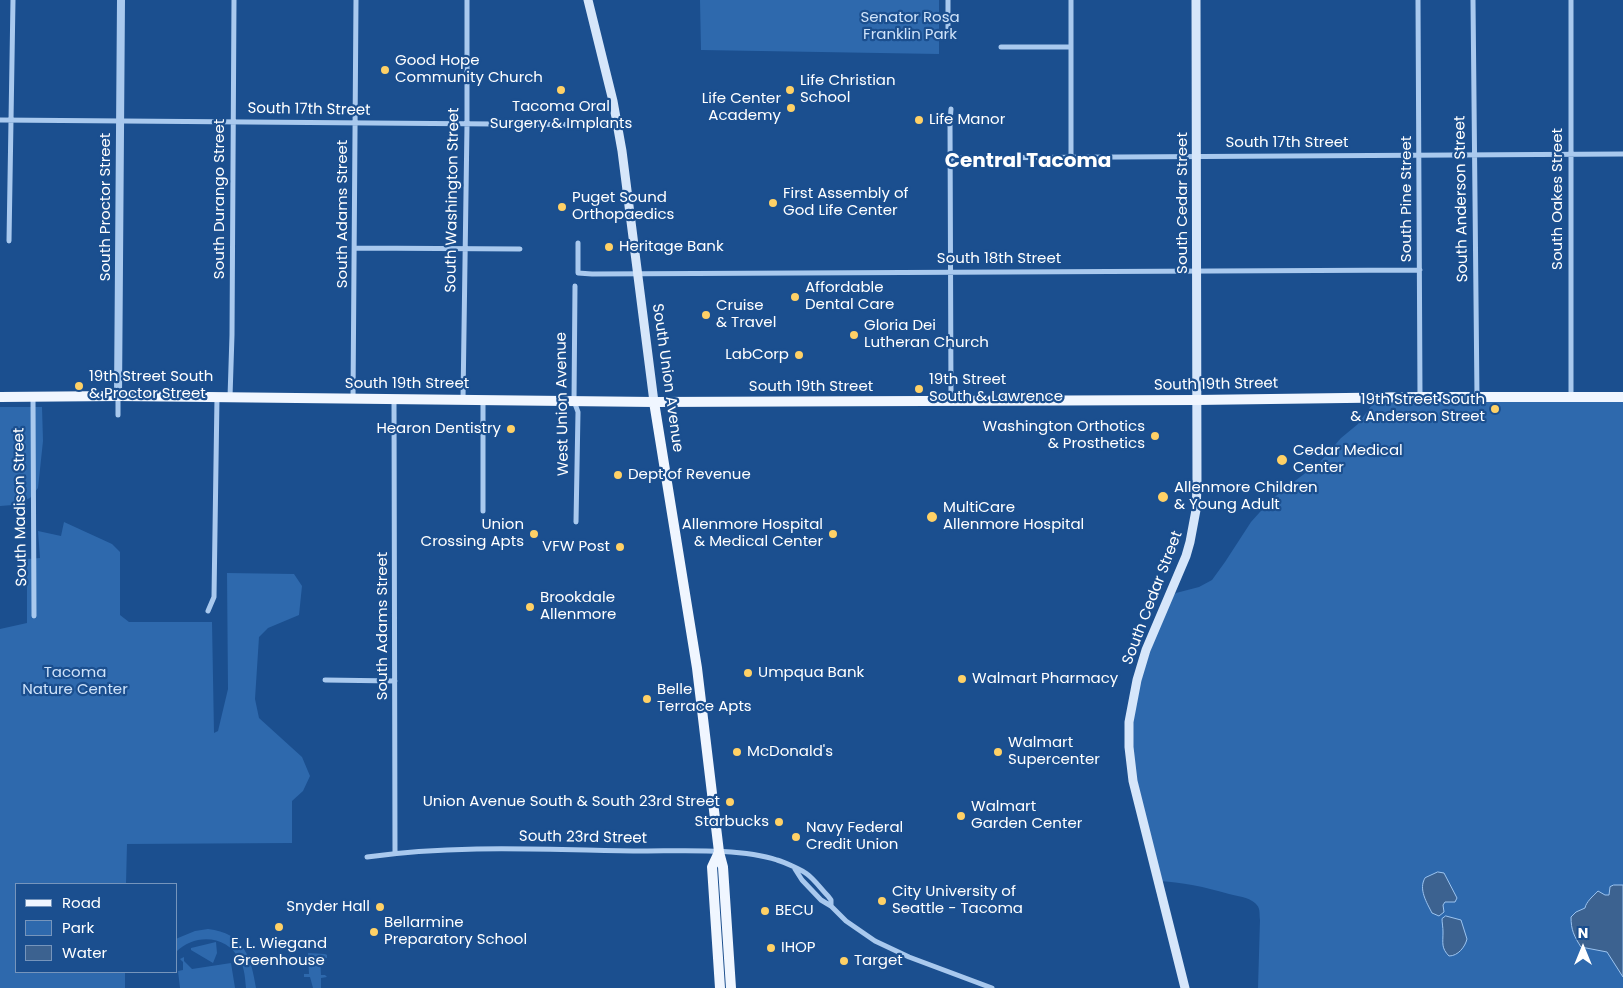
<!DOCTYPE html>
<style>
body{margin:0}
#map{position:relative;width:1623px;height:988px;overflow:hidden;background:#1b4f8f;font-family:Poppins,sans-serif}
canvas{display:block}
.legend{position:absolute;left:15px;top:883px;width:162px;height:90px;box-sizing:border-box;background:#1b4f8f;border:1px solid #7695bc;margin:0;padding:6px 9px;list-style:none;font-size:15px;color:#fff}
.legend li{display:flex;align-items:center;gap:10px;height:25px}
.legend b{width:25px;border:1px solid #7695bc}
.north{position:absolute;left:1558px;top:923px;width:50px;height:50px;-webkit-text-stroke:4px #1b4f8f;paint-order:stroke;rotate:0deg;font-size:14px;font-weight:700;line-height:20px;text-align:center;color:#fff}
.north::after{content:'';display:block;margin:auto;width:18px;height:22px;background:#fff;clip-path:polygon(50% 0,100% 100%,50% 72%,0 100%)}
</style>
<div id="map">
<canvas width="1623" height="988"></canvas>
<ul class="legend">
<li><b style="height:6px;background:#f0f6ff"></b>Road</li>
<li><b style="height:14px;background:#2e69ad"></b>Park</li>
<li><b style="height:14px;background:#3c6290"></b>Water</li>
</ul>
<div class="north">N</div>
</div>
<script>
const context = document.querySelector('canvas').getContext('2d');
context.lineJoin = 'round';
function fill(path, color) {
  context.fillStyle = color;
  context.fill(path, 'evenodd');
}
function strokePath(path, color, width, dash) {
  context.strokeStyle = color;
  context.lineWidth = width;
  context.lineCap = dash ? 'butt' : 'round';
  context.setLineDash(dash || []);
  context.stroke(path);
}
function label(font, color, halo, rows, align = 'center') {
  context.font = font + ' Poppins,sans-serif';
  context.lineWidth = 4.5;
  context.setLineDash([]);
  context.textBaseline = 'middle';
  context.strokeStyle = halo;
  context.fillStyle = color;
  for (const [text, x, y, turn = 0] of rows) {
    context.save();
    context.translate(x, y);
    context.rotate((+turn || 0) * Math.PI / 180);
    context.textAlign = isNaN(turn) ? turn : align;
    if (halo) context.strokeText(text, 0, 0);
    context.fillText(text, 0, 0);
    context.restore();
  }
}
fill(new Path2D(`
 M700 0H939V54L701 50Z
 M1623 397V988H1258L1260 920C1259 913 1261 908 1255 903 1248 897 1237 896 1229 894 1205 887 1182 882 1157 881L1133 781 1132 703 1168 600 1176 593 1199 587 1212 580 1225 562 1251 522 1268 503 1284 489 1319 463 1341 438 1358 424 1374 402Z
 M0 407H42L43 441 38 488 30 498 13 505 0 506Z
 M64 522 112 544 120 552V615L129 622H212L214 733 218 731 228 689 227 573 294 574 302 586 299 615 268 628 259 637 255 699 259 718 302 757 310 776 303 791 292 801V843L127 844 126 884H16V972H125V988H0V629L27 623V559L40 558 38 531 61 536Z
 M208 929C244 933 251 957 256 988H246C245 979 245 969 240 961 228 935 195 933 176 952V939L178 938 195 931Z
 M216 942 217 953 213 963 191 950V948Z
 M308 953 325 954 327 955V958H320L321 975H325L327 977 321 978V988H313L310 977H304V974H309Z
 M184 957V961L192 969 231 963 235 988H180L178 971 183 970V962L180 959Z`), '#2e69ad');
const water = new Path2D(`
 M1438 872 1444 873 1457 898 1455 902H1445L1443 905 1444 912 1439 916 1432 913C1427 903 1418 889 1425 878Z
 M1614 885H1623V977L1607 952 1581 947C1574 936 1571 930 1571 917L1576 912 1585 908C1586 902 1593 896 1598 891L1605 895H1609L1610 887Z
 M1446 916 1461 920 1467 939C1465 947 1458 956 1449 956 1441 948 1443 943 1443 932 1443 927 1442 923 1442 919Z`);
fill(water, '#3c6290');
strokePath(water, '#9cc4f0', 1);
strokePath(new Path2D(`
 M1418 0 1420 397
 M1473 0 1477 397
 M1571 0V397
 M948 36V0
 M1001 47H1071
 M0 120 618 125
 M1071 157V0
 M950 158 1623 154
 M9 241 13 0
 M578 243V273L592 274 1420 270
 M355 248 520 249
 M575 286 574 401 578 412 576 522
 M33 397 34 616
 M230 397 232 335 234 0
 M353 399 356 0
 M463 399 467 125V0
 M394 400 395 853
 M951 401 950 121 951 109
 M118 415V396
 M483 511V400
 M208 611 214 597 217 397
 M325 680 395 681
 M367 857C459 844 552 850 644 851 683 851 741 848 777 860 784 862 802 870 807 874 815 880 821 889 828 896L831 900V906
 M795 869 802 880 821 900 831 906 846 921 875 941 909 957 992 988`), '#a9c9ee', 5);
strokePath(new Path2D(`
 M118 396 121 0`), '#a9c9ee', 8);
strokePath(new Path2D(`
 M588 0 613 101 622 151 654 402
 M1185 988 1133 781 1129 747V722L1137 680 1146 650 1186 556 1190 542 1196 510 1197 486 1196 0`), '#d6e6fa', 9);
strokePath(new Path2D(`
 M0 397 118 396 654 402 1196 400 1420 397H1623
 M654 402 697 668 719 852 723 867 731 988
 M719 852 712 867 720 988`), '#f0f6ff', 10);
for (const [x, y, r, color] of [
 [385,70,5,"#ffd166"],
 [561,90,5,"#ffd166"],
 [790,90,5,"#ffd166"],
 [791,108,5,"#ffd166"],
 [919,120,5,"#ffd166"],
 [773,203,5,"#ffd166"],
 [562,207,5,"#ffd166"],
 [609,247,5,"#ffd166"],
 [795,297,5,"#ffd166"],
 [706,315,5,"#ffd166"],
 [854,335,5,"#ffd166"],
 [799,355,5,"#ffd166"],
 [79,386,5,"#ffd166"],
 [919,389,5,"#ffd166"],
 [1495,409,5,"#ffd166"],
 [511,429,5,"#ffd166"],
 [1155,436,5,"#ffd166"],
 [1282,460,6,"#ffd166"],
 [618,475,5,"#ffd166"],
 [1163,497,6,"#ffd166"],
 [932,517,6,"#ffd166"],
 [534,534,5,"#ffd166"],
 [833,534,5,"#ffd166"],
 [620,547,5,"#ffd166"],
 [530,607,5,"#ffd166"],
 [748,673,5,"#ffd166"],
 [962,679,5,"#ffd166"],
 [647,699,5,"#ffd166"],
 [737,752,5,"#ffd166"],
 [998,752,5,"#ffd166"],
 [730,802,5,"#ffd166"],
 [961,816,5,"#ffd166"],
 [779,822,5,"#ffd166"],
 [796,837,5,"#ffd166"],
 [882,901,5,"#ffd166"],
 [380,907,5,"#ffd166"],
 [765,911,5,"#ffd166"],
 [279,927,5,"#ffd166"],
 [374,932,5,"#ffd166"],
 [771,948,5,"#ffd166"],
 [844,961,5,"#ffd166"]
]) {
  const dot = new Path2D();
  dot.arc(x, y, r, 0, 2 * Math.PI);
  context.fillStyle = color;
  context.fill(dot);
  strokePath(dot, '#1b4f8f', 2);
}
label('15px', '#cfe3fa', '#1b4f8f', [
 ["Senator Rosa",910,18],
 ["Franklin Park",910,35],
 ["Tacoma",75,673],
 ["Nature Center",75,690]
]);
label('15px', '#fff', '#1b4f8f', [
 ["Good Hope",395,61],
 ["Community Church",395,78],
 ["Life Christian",800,81],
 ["School",800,98],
 ["Life Center",781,99,"right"],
 ["Academy",781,116,"right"],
 ["Tacoma Oral",561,107,"center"],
 ["Surgery & Implants",561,124,"center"],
 ["Life Manor",929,120],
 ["First Assembly of",783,194],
 ["God Life Center",783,211],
 ["Puget Sound",572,198],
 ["Orthopaedics",572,215],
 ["Heritage Bank",619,247],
 ["Affordable",805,288],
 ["Dental Care",805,305],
 ["Cruise",716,306],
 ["& Travel",716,323],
 ["Gloria Dei",864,326],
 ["Lutheran Church",864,343],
 ["LabCorp",789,355,"right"],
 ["19th Street South",89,377],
 ["& Proctor Street",89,394],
 ["19th Street",929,380],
 ["South & Lawrence",929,397],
 ["19th Street South",1485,400,"right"],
 ["& Anderson Street",1485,417,"right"],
 ["Washington Orthotics",1145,427,"right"],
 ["& Prosthetics",1145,444,"right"],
 ["Hearon Dentistry",501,429,"right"],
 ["Cedar Medical",1293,451],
 ["Center",1293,468],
 ["Dept of Revenue",628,475],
 ["Allenmore Children",1174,488],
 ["& Young Adult",1174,505],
 ["MultiCare",943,508],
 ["Allenmore Hospital",943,525],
 ["Union",524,525,"right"],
 ["Crossing Apts",524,542,"right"],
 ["Allenmore Hospital",823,525,"right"],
 ["& Medical Center",823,542,"right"],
 ["VFW Post",610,547,"right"],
 ["Brookdale",540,598],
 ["Allenmore",540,615],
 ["Umpqua Bank",758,673],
 ["Walmart Pharmacy",972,679],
 ["Belle",657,690],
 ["Terrace Apts",657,707],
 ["Walmart",1008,743],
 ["Supercenter",1008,760],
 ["McDonald's",747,752],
 ["Union Avenue South & South 23rd Street",720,802,"right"],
 ["Walmart",971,807],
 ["Garden Center",971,824],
 ["Starbucks",769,822,"right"],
 ["Navy Federal",806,828],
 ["Credit Union",806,845],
 ["City University of",892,892],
 ["Seattle - Tacoma",892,909],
 ["Snyder Hall",370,907,"right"],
 ["BECU",775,911],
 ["Bellarmine",384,923],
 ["Preparatory School",384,940],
 ["E. L. Wiegand",279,944,"center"],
 ["Greenhouse",279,961,"center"],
 ["IHOP",781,948],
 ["Target",854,961]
], 'left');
label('15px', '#fff', '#1b4f8f', [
 ["South 17th Street",309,110,1],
 ["South 17th Street",1287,143],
 ["South Durango Street",220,199,-90],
 ["South Pine Street",1407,199,-90],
 ["South Anderson Street",1462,199,-91],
 ["South Oakes Street",1558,199,-90],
 ["South Washington Street",453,200,-89],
 ["South Cedar Street",1183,203,-90],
 ["South Proctor Street",106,207,-90],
 ["South Adams Street",343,214,-90],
 ["South 18th Street",999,259],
 ["South Union Avenue",667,378,82],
 ["South 19th Street",407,384],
 ["South 19th Street",1216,385,-1],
 ["South 19th Street",811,387],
 ["West Union Avenue",563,404,-91],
 ["South Madison Street",21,507,-91],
 ["South Cedar Street",1153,598,-69],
 ["South Adams Street",383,626,-90],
 ["South 23rd Street",583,838,1]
]);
label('bold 20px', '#fff', '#1b4f8f', [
 ["Central Tacoma",1028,162]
]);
</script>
